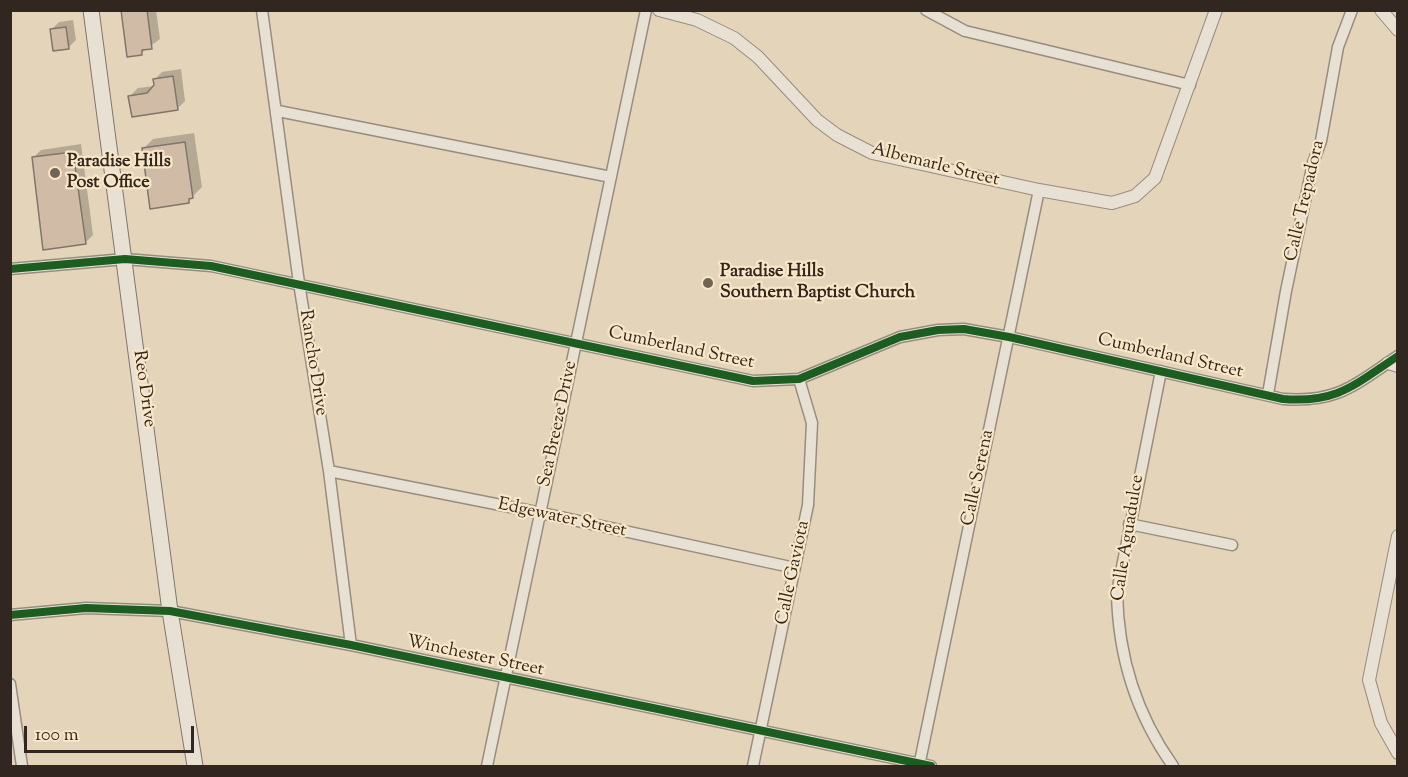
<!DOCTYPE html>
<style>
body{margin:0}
#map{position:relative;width:1408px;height:777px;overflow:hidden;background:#e4d4ba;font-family:"Sorts Mill Goudy",serif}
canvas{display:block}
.frame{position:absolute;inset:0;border:12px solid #322720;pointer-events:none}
.scale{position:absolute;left:24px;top:726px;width:170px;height:27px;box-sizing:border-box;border:3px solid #322720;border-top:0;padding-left:8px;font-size:18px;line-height:21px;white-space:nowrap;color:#322720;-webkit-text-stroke:4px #f8e6c7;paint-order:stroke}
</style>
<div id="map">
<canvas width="1408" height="777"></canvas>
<div class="frame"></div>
<div class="scale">100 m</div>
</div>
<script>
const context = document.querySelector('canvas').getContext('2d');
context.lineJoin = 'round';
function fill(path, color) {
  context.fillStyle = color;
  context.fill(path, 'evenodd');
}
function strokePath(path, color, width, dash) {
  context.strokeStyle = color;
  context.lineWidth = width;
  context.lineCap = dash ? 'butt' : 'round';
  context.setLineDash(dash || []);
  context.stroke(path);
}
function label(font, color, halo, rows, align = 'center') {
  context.font = font + ' "Sorts Mill Goudy",serif';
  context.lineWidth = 4.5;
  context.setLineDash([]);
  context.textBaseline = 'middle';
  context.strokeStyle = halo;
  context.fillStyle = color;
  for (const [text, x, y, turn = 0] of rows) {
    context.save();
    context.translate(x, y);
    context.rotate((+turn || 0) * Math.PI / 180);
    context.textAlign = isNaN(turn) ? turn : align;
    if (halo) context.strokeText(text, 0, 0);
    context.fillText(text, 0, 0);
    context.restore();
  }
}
fill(new Path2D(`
 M122 10H156L160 39 141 53Z
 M73 20 76 40 68 48 51 30 59 22Z
 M181 69 185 101 177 109 130 96 138 88 155 86 154 80 162 72Z
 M194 133 202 187 188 201 143 149 153 139Z
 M81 144 93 235 85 243 33 158 41 150Z`), '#0003');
const building = new Path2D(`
 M121 10H147L152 49 142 50V55L127 57Z
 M66 27 69 49 53 51 50 29Z
 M173 76 178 110 132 117 128 96 147 93 154 85 153 79Z
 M185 142 193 198 189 199V203L150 209 142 148Z
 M73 152 86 244 43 250 32 157Z`);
fill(building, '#d0bba7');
strokePath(building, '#7f7569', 1.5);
const minor = new Path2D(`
 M262 10 299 283 329 471 351 645
 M926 10 965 31 1190 85
 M278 111 611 177
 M10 269 125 259 211 266 753 381 799 379 900 337 938 330 964 329 1009 337 1283 399C1338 403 1354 385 1398 356
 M1161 371 1117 592C1118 656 1136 714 1173 766
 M1268 394 1286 291 1313 163 1321 141 1338 47 1352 10
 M329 471 541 513 795 568
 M1129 524 1232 545
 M10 615 86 608 170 611 351 645 931 766
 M10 684 22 766
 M487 766 646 10
 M753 766 808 505 812 423 799 379
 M919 766 1039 190`);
const tertiary = new Path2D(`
 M659 10 697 20 734 38 758 57 817 120 837 135 872 153 1039 190 1112 203 1135 196 1155 178 1216 10
 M1381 10 1398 30
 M1388 363 1398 366
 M1398 536 1369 680 1381 723 1398 753`);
const secondary = new Path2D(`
 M91 10 170 611 195 766`);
strokePath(minor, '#978d7e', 13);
strokePath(tertiary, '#978d7e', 14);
strokePath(secondary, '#7f7569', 17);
strokePath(minor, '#e7e0d3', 10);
strokePath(tertiary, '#e7e0d3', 12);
strokePath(secondary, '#e7e0d3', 15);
strokePath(new Path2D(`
 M10 269 125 259 211 266 753 381 799 379 900 337 938 330 964 329 1009 337 1283 399C1338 403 1354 385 1398 356
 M10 615 86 608 170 611 351 645 931 766`), '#1b5e20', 8);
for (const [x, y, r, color] of [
 [55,173,6,"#706456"],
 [708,283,6,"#706456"]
]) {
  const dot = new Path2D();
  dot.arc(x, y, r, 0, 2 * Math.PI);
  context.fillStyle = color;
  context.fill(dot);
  strokePath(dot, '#f8e6c7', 2);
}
label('bold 18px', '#322720', '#f8e6c7', [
 ["Paradise Hills",67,163],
 ["Post Office",67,184],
 ["Paradise Hills",720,273],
 ["Southern Baptist Church",720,294]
], 'left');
label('18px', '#322720', '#f8e6c7', [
 ["Albemarle Street",935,166,14],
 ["Calle Trepadora",1306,201,-77],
 ["Cumberland Street",681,349,12],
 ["Cumberland Street",1170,357,13],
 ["Rancho Drive",312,363,81],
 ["Reo Drive",143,389,82],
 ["Sea Breeze Drive",559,424,-78],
 ["Calle Serena",979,478,-78],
 ["Edgewater Street",562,519,12],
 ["Calle Aguadulce",1129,538,-81],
 ["Calle Gaviota",794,573,-78],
 ["Winchester Street",475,657,12]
]);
</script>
